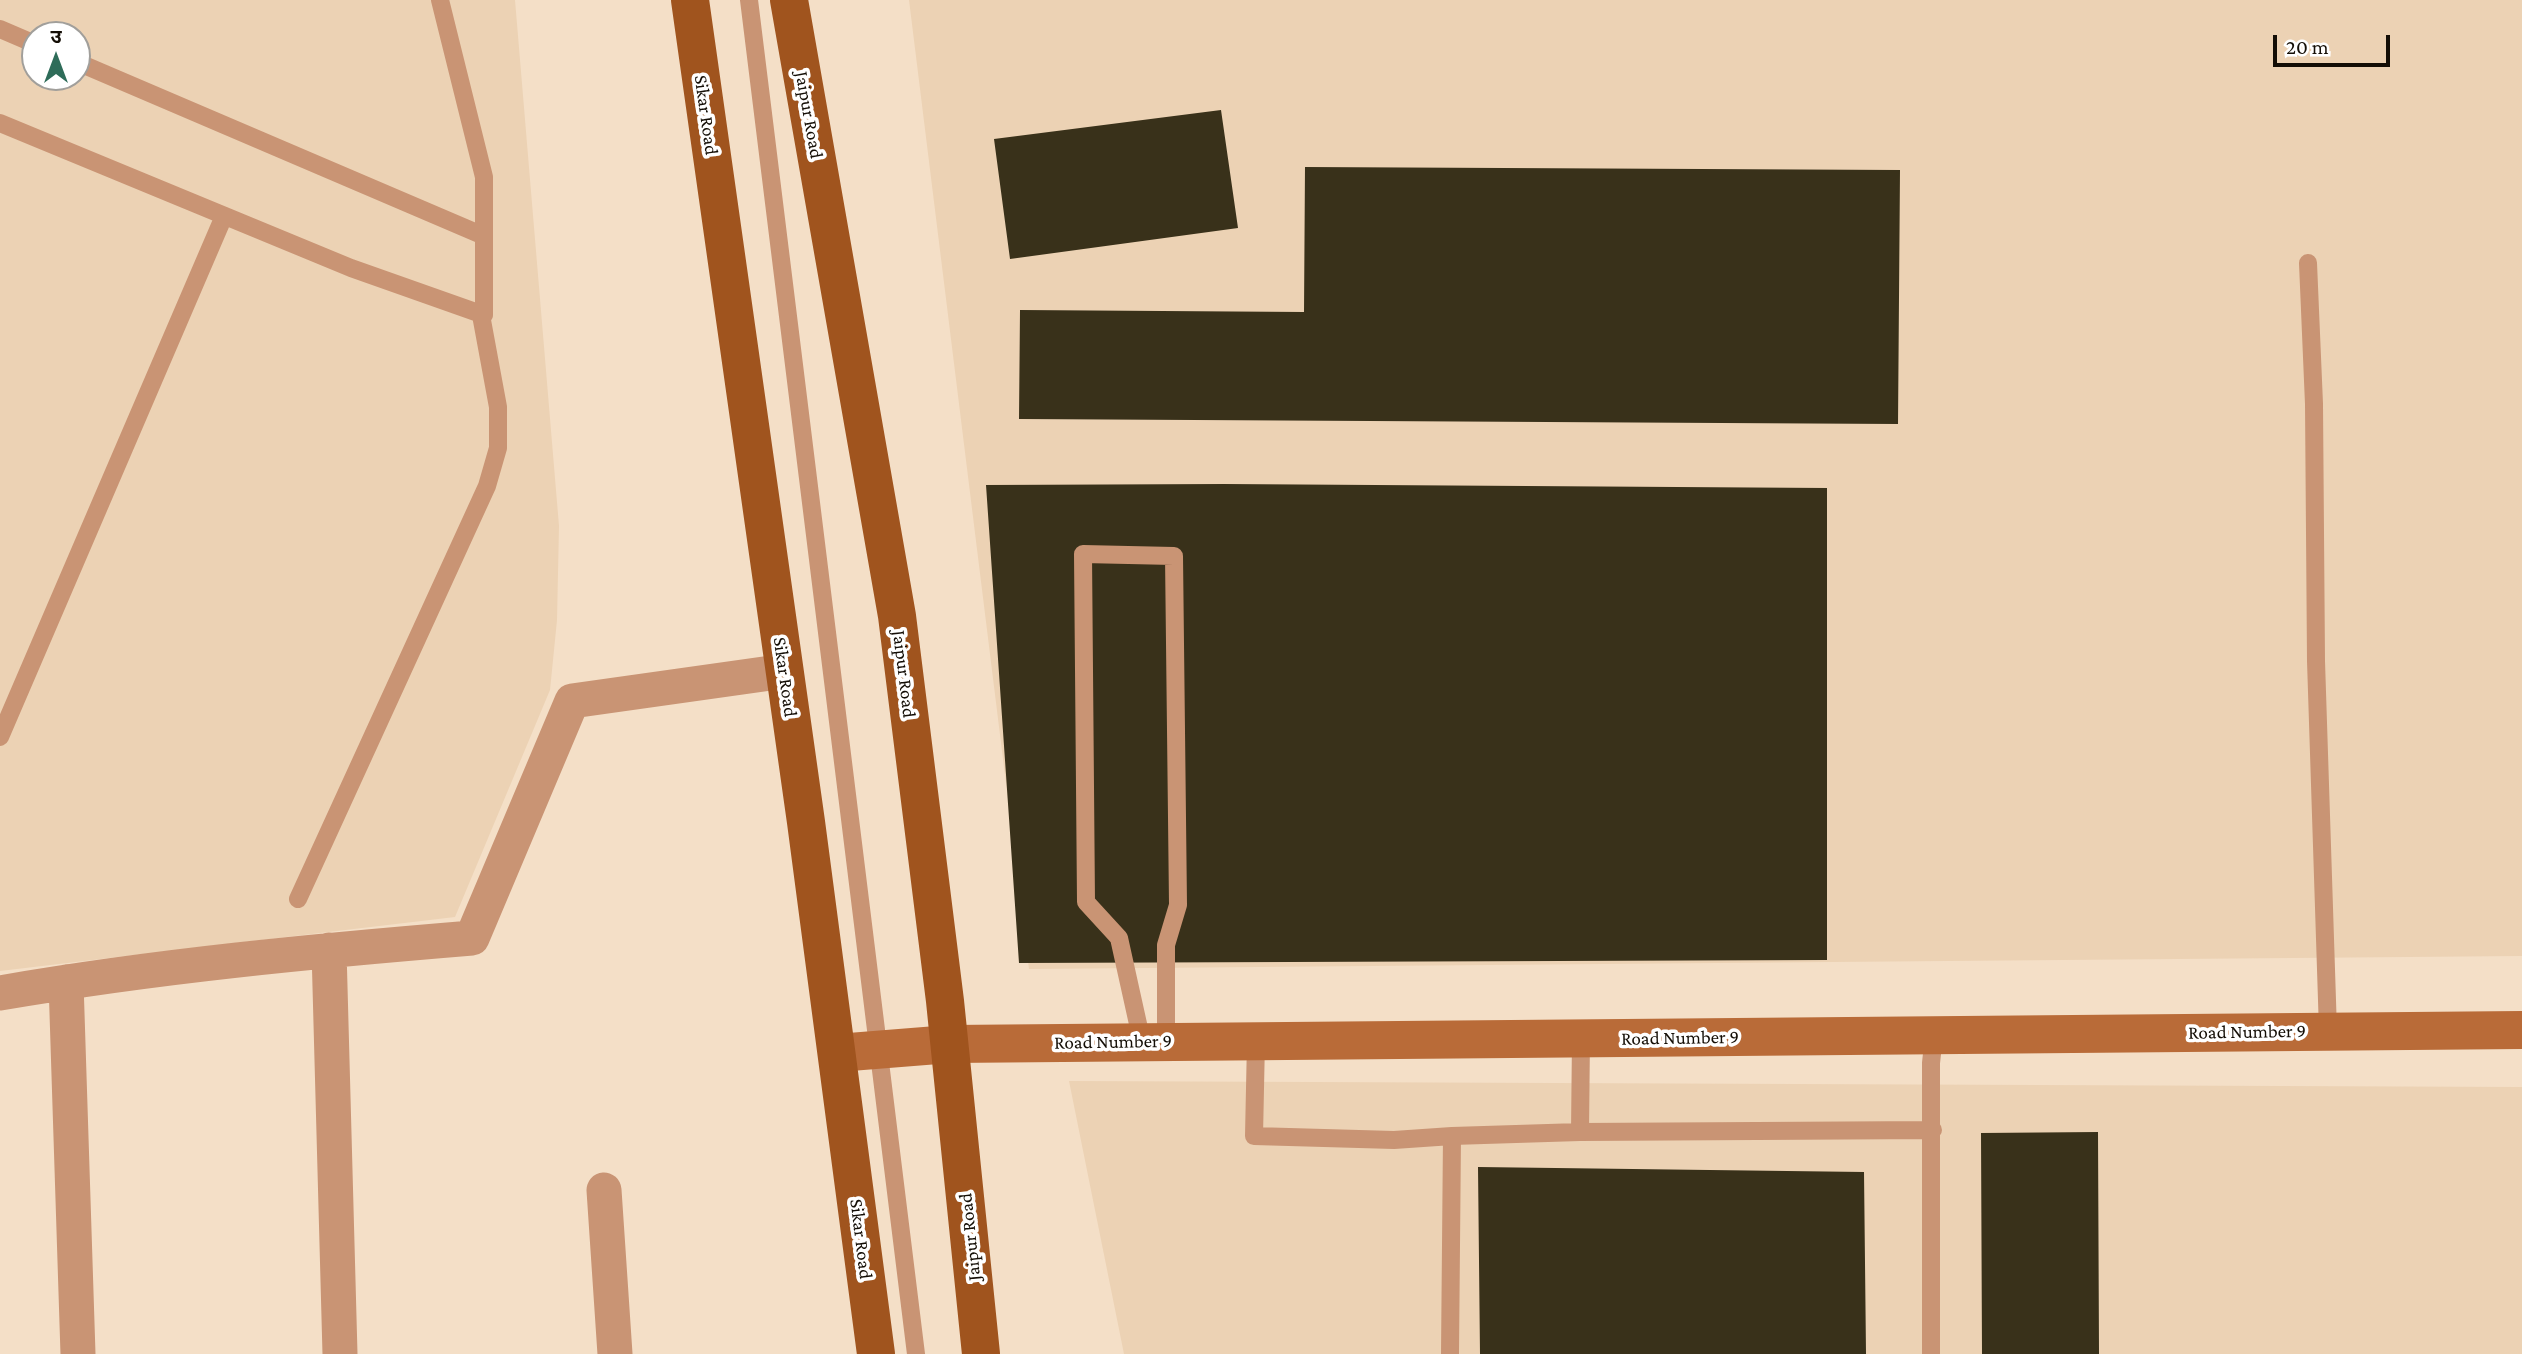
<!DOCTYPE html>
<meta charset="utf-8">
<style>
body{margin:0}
#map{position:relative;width:2522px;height:1354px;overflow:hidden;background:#f4dfc7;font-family:"Crimson Pro","Noto Sans Devanagari",serif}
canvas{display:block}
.north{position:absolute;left:21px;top:21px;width:70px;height:70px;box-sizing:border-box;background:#fff;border:2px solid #a19f9b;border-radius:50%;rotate:0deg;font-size:19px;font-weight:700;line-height:28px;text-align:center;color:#140e06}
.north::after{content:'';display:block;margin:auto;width:24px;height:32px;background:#2e6c59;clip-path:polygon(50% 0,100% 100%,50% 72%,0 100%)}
.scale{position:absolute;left:2273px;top:35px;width:117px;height:32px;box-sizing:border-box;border:4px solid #140e06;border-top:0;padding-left:9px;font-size:21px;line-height:24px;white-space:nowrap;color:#140e06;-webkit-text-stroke:5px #fff;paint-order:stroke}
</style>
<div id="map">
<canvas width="2522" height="1354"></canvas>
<div class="north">उ</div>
<div class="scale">20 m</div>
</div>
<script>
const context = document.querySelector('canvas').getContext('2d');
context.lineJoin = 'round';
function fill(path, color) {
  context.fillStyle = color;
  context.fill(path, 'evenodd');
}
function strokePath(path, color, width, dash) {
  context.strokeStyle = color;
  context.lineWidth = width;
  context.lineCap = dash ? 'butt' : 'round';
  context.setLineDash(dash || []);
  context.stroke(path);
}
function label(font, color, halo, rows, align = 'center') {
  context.font = font + ' "Crimson Pro",serif';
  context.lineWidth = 7;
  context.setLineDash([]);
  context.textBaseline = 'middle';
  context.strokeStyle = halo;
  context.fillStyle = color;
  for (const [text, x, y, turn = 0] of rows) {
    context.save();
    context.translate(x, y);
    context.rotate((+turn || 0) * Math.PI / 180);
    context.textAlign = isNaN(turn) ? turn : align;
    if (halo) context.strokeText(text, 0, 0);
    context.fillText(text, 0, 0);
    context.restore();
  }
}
fill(new Path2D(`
 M0 0H515L559 526 557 620 550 690 455 917 0 971ZM35 35H77V77H35Z
 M909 0H2522V956L1029 969Z
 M1069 1081 2522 1087V1354H1124Z`), '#ecd2b4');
fill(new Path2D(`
 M1221 110 1238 228 1010 259 994 139Z
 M1305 167 1900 170 1898 424 1019 419 1020 310 1304 312Z
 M1224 484 1827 488V960L1019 963 986 485Z
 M2098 1132 2099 1354H1982L1981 1133Z
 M1478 1167 1864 1172 1866 1354H1480Z`), '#39311a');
strokePath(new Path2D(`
 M749 0 916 1354
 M0 29 35 44
 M77 62 484 236
 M0 123 351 268 484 315V177L440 0
 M2308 263 2314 404 2316 661 2328 1031
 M0 737 224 216
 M298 899 487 486 498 448V407L481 315
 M1256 1041 1254 1136 1394 1140 1452 1136 1450 1354
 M1142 1042 1119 938 1086 902 1083 554 1174 556 1178 905 1166 945V1042
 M1580 1132 1933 1130
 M1452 1136 1580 1132 1581 1038
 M1931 1354V1063L1934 1035`), '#c99474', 18);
strokePath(new Path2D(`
 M329 950 340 1354
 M66 982 78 1354
 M0 993C156 966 314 951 472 938L572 701 785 671
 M604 1190 615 1354`), '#c99474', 35);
strokePath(new Path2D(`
 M837 1053 950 1044 2522 1030`), '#b96b38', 38);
strokePath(new Path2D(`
 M690 0 806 822 876 1354
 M789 0 897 616 945 1001 981 1354`), '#a0541e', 38);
label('19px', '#140e06', '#fff', [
 ["Sikar Road",706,115,82],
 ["Jaipur Road",809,115,80],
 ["Jaipur Road",904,674,83],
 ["Sikar Road",785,677,82],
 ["Road Number 9",2247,1032,-1],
 ["Road Number 9",1680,1038,-1],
 ["Road Number 9",1113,1042,-1],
 ["Jaipur Road",970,1237,-96],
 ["Sikar Road",861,1239,83]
]);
</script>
